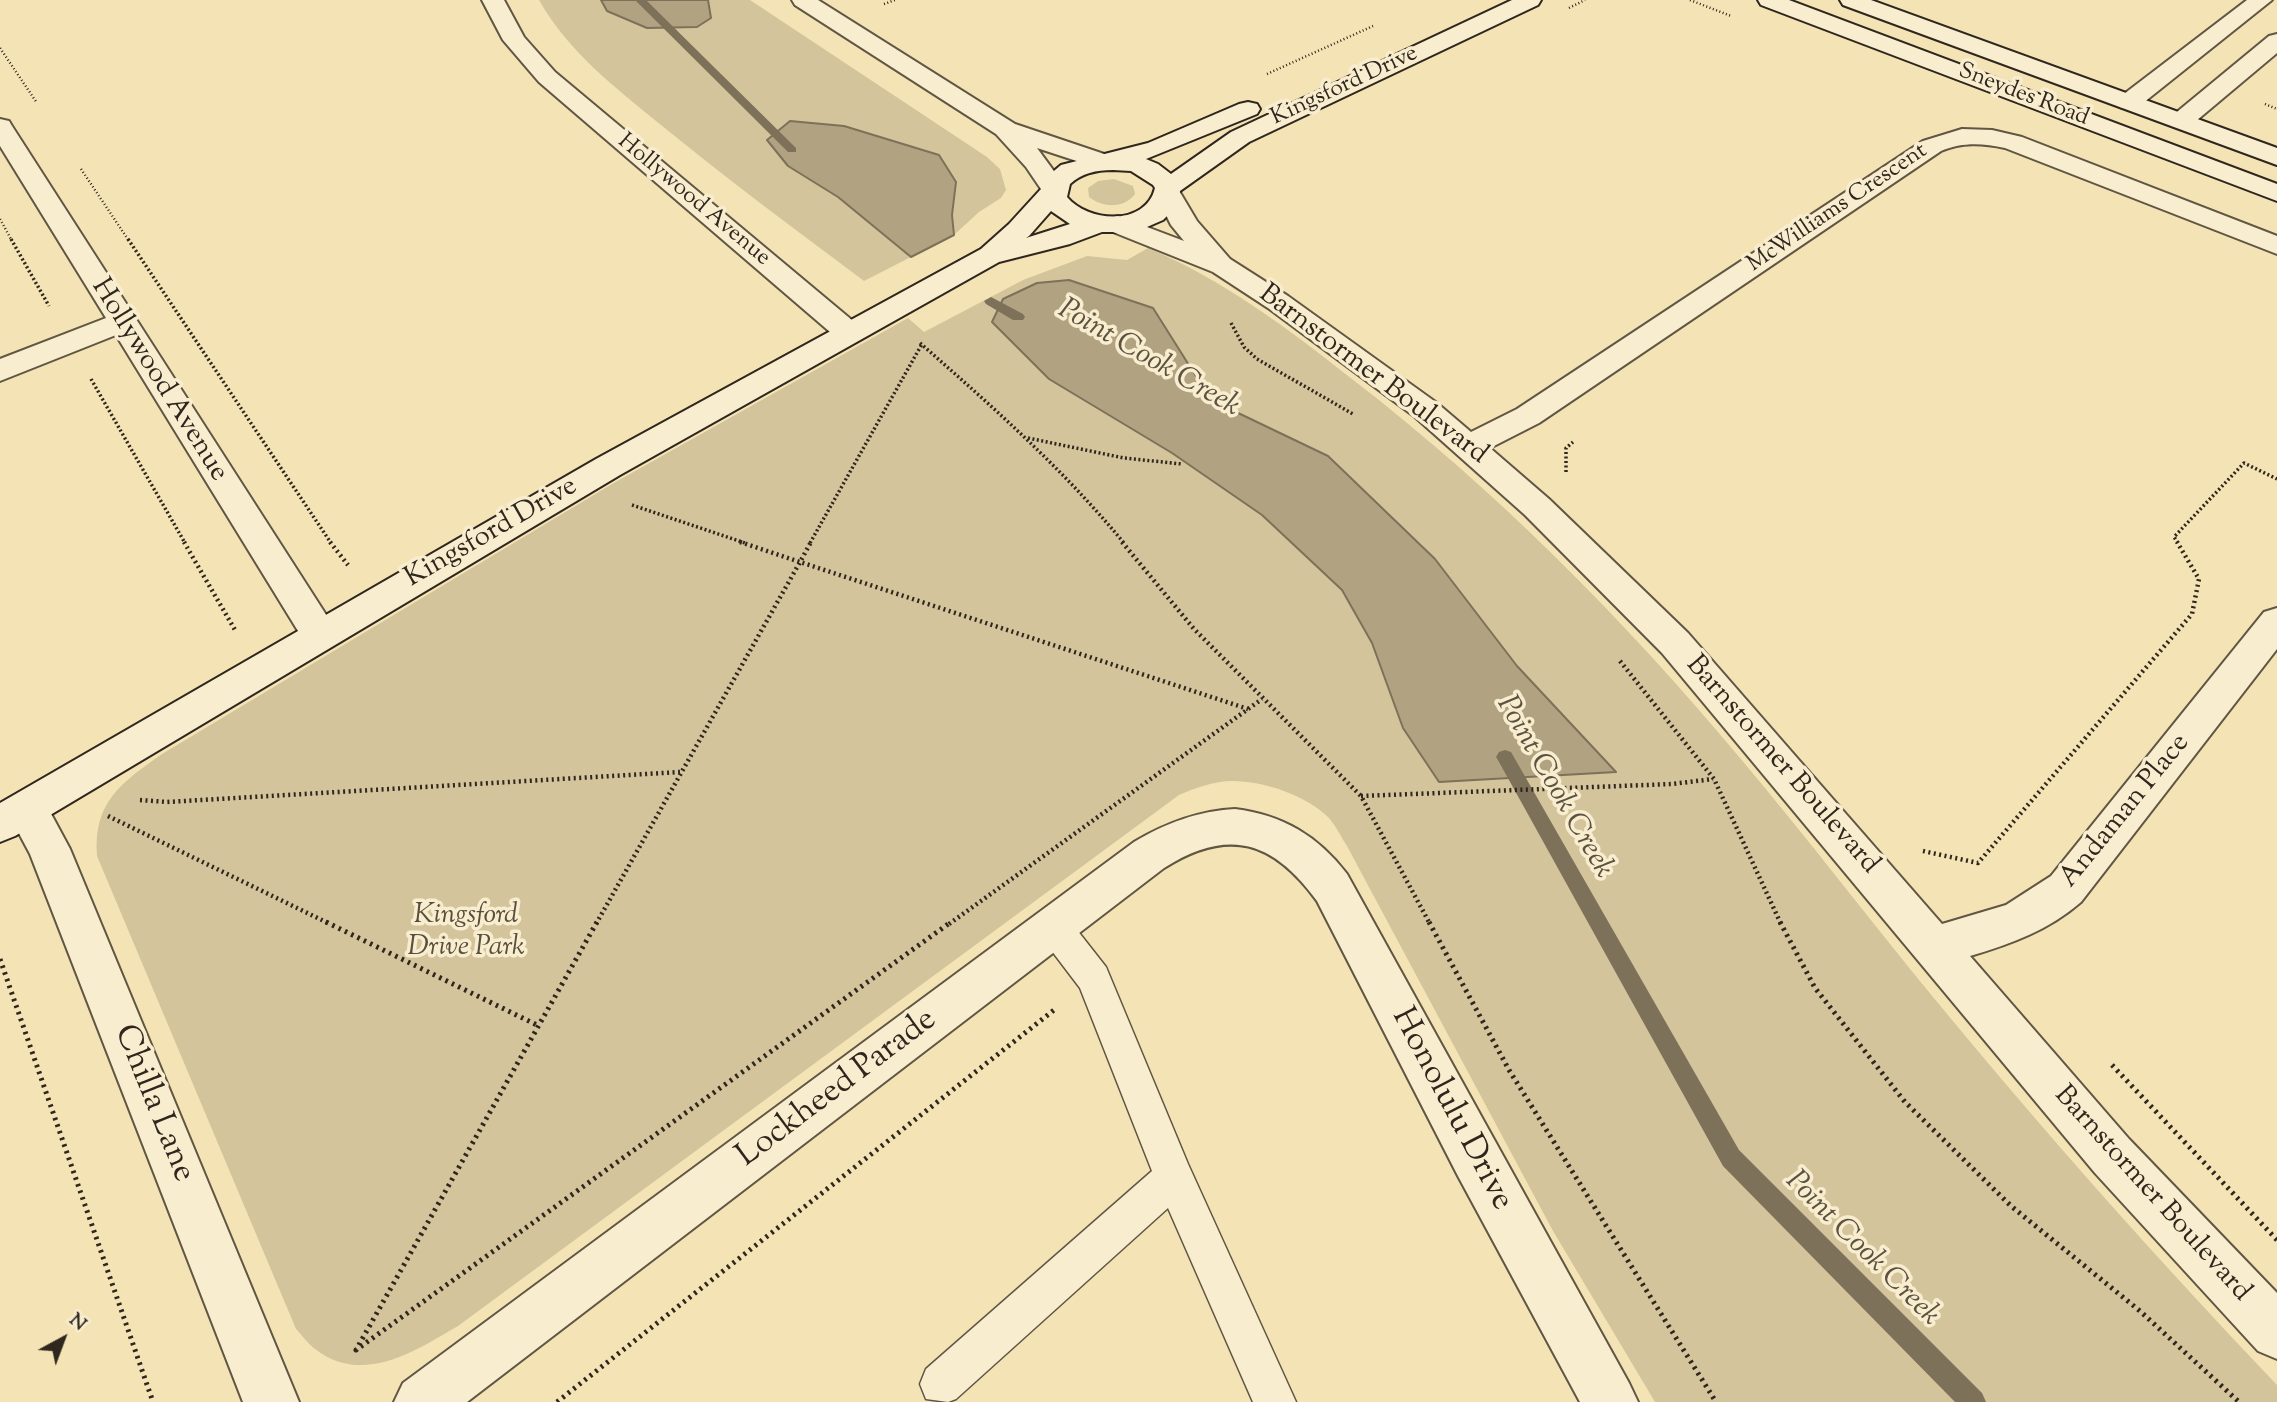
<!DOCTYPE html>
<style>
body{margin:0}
#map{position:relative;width:2277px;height:1402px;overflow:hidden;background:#f4e4b5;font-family:"Sorts Mill Goudy",serif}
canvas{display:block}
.north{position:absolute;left:28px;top:1304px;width:70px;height:70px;-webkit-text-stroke:5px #f8edcf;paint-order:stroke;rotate:41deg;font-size:19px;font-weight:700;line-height:28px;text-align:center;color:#2f261d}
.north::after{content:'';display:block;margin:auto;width:24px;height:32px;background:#2f261d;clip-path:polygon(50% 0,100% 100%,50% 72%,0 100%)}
</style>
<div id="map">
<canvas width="2277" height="1402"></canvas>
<div class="north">N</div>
</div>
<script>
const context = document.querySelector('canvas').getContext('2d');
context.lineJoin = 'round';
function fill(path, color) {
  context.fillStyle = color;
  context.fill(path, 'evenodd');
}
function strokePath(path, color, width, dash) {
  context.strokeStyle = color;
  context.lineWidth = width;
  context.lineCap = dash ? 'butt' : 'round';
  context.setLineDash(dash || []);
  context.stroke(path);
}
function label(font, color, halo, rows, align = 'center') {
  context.font = font + ' "Sorts Mill Goudy",serif';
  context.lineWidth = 7;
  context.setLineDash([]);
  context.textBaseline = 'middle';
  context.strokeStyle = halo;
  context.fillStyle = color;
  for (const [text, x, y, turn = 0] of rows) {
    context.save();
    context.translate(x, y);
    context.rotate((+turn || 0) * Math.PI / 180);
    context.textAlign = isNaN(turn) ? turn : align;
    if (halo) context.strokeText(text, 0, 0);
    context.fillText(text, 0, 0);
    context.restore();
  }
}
fill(new Path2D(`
 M539 0H750L987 157 1000 169 1006 190 1001 198 979 212 954 235 864 281C796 230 727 179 661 125 615 87 569 53 539 0Z
 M1114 179 1133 186 1135 194C1124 209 1103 208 1089 197L1088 188 1098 181Z
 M1148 248C1222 279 1289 329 1352 379 1495 489 1624 619 1740 758 1806 836 1868 918 1933 997 2043 1131 2158 1260 2277 1385V1402H1655L1553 1231 1347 846C1341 837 1336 826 1329 818 1306 795 1264 781 1232 781 1215 781 1195 788 1179 795L458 1326C415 1351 363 1386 315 1349 308 1344 302 1335 296 1329L97 856C93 802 121 783 162 754L612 484 908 318 924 332 1023 280 1087 256 1127 260Z`), '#d3c49b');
const water = new Path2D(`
 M601 0H708L711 18 697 27 647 28 607 11Z
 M790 121 844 126 939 155 956 182 952 215 954 235 911 257 838 197 788 166 767 140Z
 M1069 280 1153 308 1211 400 1328 456 1435 559 1517 666 1616 772 1439 782 1403 728 1372 643 1342 590 1262 515 1172 453 1049 379 992 322 1003 299 1037 283Z`);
fill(water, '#b1a381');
strokePath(water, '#7d7159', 2);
fill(new Path2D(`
 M635 0H646L796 148V152H788Z
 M991 297 1023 314 1025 317 1023 320H1013L986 304 984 301Z
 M1505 750 1511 752 1739 1150 1982 1393 1986 1402H1955L1723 1166 1499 762 1496 757 1499 752Z`), '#7d7159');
const lane = new Path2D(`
 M1054 912 1066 916 1106 967 1188 1164 1296 1402H1253L1168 1208 956 1399 948 1402 926 1399 920 1384 926 1369 1152 1171 1080 988 1042 938 1037 927 1042 916Z`);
const street = new Path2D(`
 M482 0H504L524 37 555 72 859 326 863 332 859 338 848 341 837 338 539 82 503 40Z
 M792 0H818L1015 124 1113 157 1117 162 1113 167 1104 170 1037 148 1067 189 1063 195 1054 197 1045 195 1026 167 996 134 795 5Z
 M2247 0H2272L2138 107 2129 109 2120 107 2117 102 2120 97Z
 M2277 34V53L2190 126 2181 128 2172 126 2169 121 2172 116 2269 36Z
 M0 119 9 121 12 126 332 624 337 634 332 644 319 648 306 644 116 335 0 381V359L106 318 0 146Z
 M1962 129 1992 130 2022 137 2277 236V254L2005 148C1982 143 1962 142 1941 151L1539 423 1490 448 1549 499 1688 633 1942 924 2006 905 2051 876 2264 612 2277 608V649L2081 902C2049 930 2011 944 1970 956L2129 1139 2277 1293V1359L2258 1351 2095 1173 1662 653 1525 515 1415 417 1268 308 1213 272 1108 230 1104 224 1108 218 1118 216 1184 241 1171 225 1156 195 1160 189 1169 187 1178 189 1197 221 1230 259 1288 296 1437 403 1471 432 1517 409 1923 141Z
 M27 792 42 797 70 849 299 1402H243L30 854 6 809 12 797Z
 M1235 809C1283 815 1318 836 1347 874L1629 1383 1638 1402H1580L1458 1176 1317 901C1273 841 1229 827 1164 868L467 1402H394L403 1383 1134 842C1166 823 1198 811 1235 809Z`);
const secondary = new Path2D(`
 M1512 0H1541L1538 5 1249 142 1180 191 1174 209 1163 220 1147 227 1119 232H1102L1070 244 999 262 620 475 15 836 0 842V803L596 459 981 249 1009 224 1041 189 1048 176 1061 165 1148 143 1239 104 1248 102 1257 104 1260 109 1257 114 1146 159 1158 164 1171 174 1231 132ZM1113 170 1131 171 1153 185 1155 188C1146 226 1089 223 1067 197L1070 184C1082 173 1096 170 1113 170ZM1051 211 1070 224 1026 238 1029 236Z
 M1758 0H1789L2277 184V201L1761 5Z
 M1840 0H1871L2277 148V165L1843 5Z`);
strokePath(lane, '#605643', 3);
strokePath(street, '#605643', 4);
strokePath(secondary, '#2f261d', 4);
strokePath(new Path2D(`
 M1690 0 1731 16
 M884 4 895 0
 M1569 8 1585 0
 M0 48 37 103
 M1267 74 1373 26
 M2265 104 2277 109
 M81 169 129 241
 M0 219 12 241`), '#2f261d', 2.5, [1, 2.5]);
strokePath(new Path2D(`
 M11 239 49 306
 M128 239 331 543
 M1231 323 1244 347 1257 359 1353 414
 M920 343C994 408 1061 467 1124 543
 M91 379 185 543
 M1028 438 1124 458 1182 464
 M1566 472V448L1573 442
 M632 505 745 543
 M810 543 922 344
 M2178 543 2174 537 2244 463 2277 479`), '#2f261d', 3.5, [2, 2.5]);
strokePath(new Path2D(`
 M184 542 235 630
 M330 542 348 565
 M740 542 800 562 811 542
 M1122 542 1194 629 1361 796 1430 924
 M1620 661 1714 779 1781 924
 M1361 796 1672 784 1713 779
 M140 800 167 802 680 772
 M108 816 330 924
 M1923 851 1978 863 2192 614 2199 579 2177 542
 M596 924 800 562 1248 709
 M949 924 1262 699`), '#2f261d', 4.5, [2, 3.5]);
strokePath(new Path2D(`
 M326 922 539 1026
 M597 922 356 1350 951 922
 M1429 922 1509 1070 1716 1402
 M1780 922 1815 988 1905 1102 2011 1206 2140 1311 2239 1402
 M0 959 153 1402
 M2112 1065 2277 1240
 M557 1402 1054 1010`), '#2f261d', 5, [2.5, 4.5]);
fill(lane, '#f8edcf');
fill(street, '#f8edcf');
fill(secondary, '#f8edcf');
label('23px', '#2f261d', '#f8edcf', [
 ["Kingsford Drive",1345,87,-25],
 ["Sneydes Road",2023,96,21],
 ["Hollywood Avenue",693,201,40],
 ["McWilliams Crescent",1838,209,-34]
]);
label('28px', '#2f261d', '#f8edcf', [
 ["Barnstormer Boulevard",1372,376,37],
 ["Hollywood Avenue",158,381,58],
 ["Kingsford Drive",492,534,-30],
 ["Barnstormer Boulevard",1781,766,49],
 ["Andaman Place",2126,812,-51],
 ["Barnstormer Boulevard",2151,1195,48]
]);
label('italic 28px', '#584e3c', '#f8edcf', [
 ["Kingsford",466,917],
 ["Drive Park",466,949]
]);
label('italic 30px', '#5c5240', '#f8edcf', [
 ["Point Cook Creek",1148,360,30],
 ["Point Cook Creek",1553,788,60],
 ["Point Cook Creek",1861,1250,45]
]);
label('33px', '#2f261d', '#f8edcf', [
 ["Lockheed Parade",838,1090,-37],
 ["Chilla Lane",152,1104,68],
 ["Honolulu Drive",1450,1110,62]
]);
</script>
